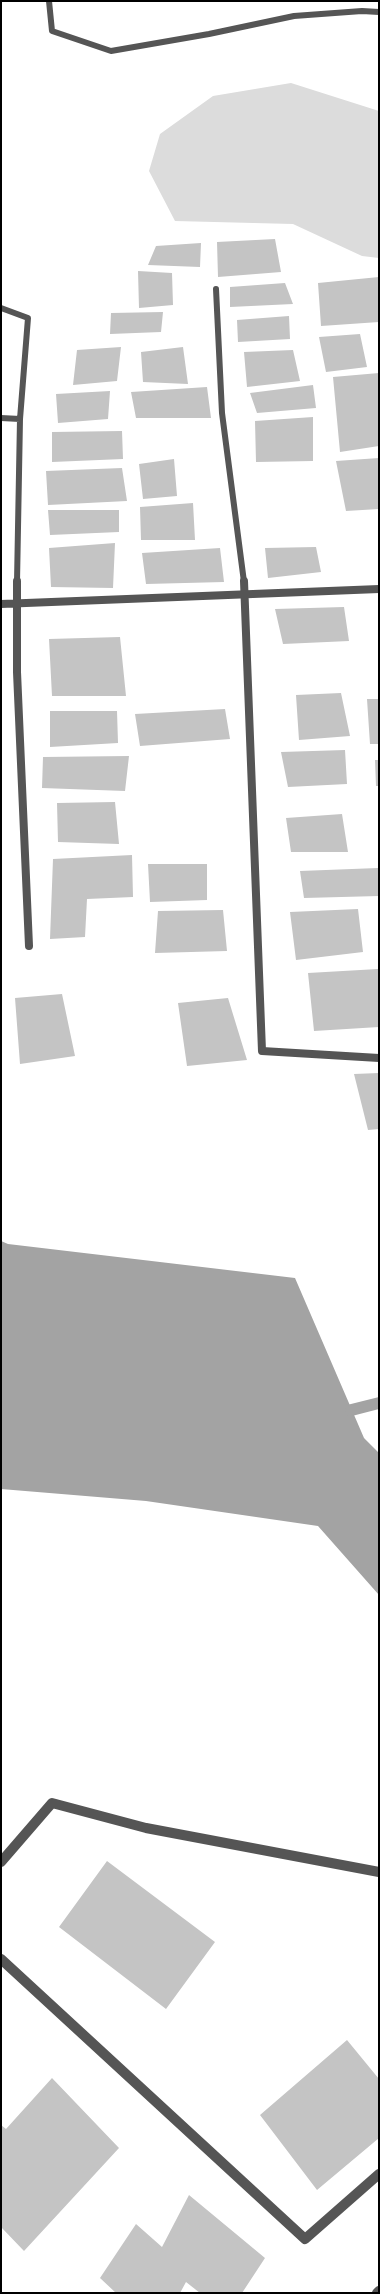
<!DOCTYPE html>
<style>
body{margin:0}
#map{position:relative;width:380px;height:2294px;overflow:hidden;background:#fff;font-family:Figtree,sans-serif}
canvas{display:block}
.frame{position:absolute;inset:0;border:2px solid #000;pointer-events:none}
</style>
<div id="map">
<canvas width="380" height="2294"></canvas>
<div class="frame"></div>
</div>
<script>
const context = document.querySelector('canvas').getContext('2d');
context.lineJoin = 'round';
function fill(path, color) {
  context.fillStyle = color;
  context.fill(path, 'evenodd');
}
function strokePath(path, color, width, dash) {
  context.strokeStyle = color;
  context.lineWidth = width;
  context.lineCap = dash ? 'butt' : 'round';
  context.setLineDash(dash || []);
  context.stroke(path);
}
fill(new Path2D(`
 M291 83 379 111V258L362 256 293 224 175 221 149 171 160 134 213 96Z`), '#dcdcdc');
fill(new Path2D(`
 M1 1241 8 1244 295 1278 364 1438 379 1453V1595L318 1526 146 1501 1 1489Z`), '#a3a3a3');
fill(new Path2D(`
 M379 1397V1409L352 1416 347 1415 345 1410 347 1405Z`), '#a3a3a3');
fill(new Path2D(`
 M275 239 281 272 218 277 217 242Z
 M201 243 200 267 148 265 156 246Z
 M138 271 172 273 173 305 139 308Z
 M379 277V322L321 326 318 283Z
 M285 283 293 304 230 307V287Z
 M163 312 161 332 110 334 111 313Z
 M289 316 290 339 238 342 237 320Z
 M360 334 367 367 326 372 319 337Z
 M121 347 117 381 73 385 77 350Z
 M183 347 188 384 143 382 141 352Z
 M293 350 300 381 247 387 244 352Z
 M379 373V446L340 452 333 377Z
 M313 385 316 408 257 413 250 393Z
 M207 387 211 418H136L131 392Z
 M110 391 108 419 58 423 56 394Z
 M313 417V461L256 462 255 421Z
 M122 431 123 459 52 462V432Z
 M379 458V509L346 511 336 461Z
 M174 459 177 496 143 499 139 464Z
 M122 468 127 501 48 505 46 471Z
 M193 503 195 540H141L140 507Z
 M48 510H119V532L50 535Z
 M115 543 113 588 51 587 49 548Z
 M316 547 321 572 268 578 265 548Z
 M220 548 224 582 146 584 142 553Z
 M344 607 349 641 283 644 275 609Z
 M120 637 126 696H52L49 639Z
 M341 693 350 736 299 740 296 695Z
 M367 699H379V744H370Z
 M225 709 230 739 140 746 135 714Z
 M50 711H117L118 743 50 747Z
 M345 750 347 784 288 787 281 752Z
 M129 756 125 791 42 788 43 757Z
 M375 760H379V786H376Z
 M115 802 119 844 58 842 57 803Z
 M342 814 348 852H291L286 818Z
 M132 855 133 897 87 899 85 937 50 939 53 859Z
 M148 864H207V900L150 902Z
 M378 868 379 896 304 898 300 871Z
 M358 909 363 952 296 960 290 912Z
 M223 910 227 951 155 953 158 911Z
 M378 969 379 1027 314 1031 308 973Z
 M62 994 75 1056 20 1064 15 998Z
 M228 998 247 1060 187 1066 178 1003Z
 M379 1073V1129L368 1130 354 1074Z
 M107 1861 215 1942 166 2009 59 1927Z
 M347 2040 379 2079V2138L317 2190 260 2115Z
 M52 2078 119 2148 24 2251 1 2227V2125L6 2129Z
 M189 2195 265 2258 242 2293H200L186 2282 180 2293H116L100 2278 136 2224 162 2247Z`), '#c4c4c4');
strokePath(new Path2D(`
 M49 1 52 31 111 51 209 34 294 16 362 11 379 12
 M216 289 222 413 244 582
 M1 308 28 318 20 419 17 582
 M1 418 20 419`), '#555', 6);
strokePath(new Path2D(`
 M17 581V672L29 946
 M244 581 262 1051 379 1058
 M1 604 379 589`), '#555', 8);
strokePath(new Path2D(`
 M1 1862 52 1803 146 1828 379 1872
 M1 1959 305 2239 379 2174
 M377 2293 379 2291`), '#555', 10);
</script>
